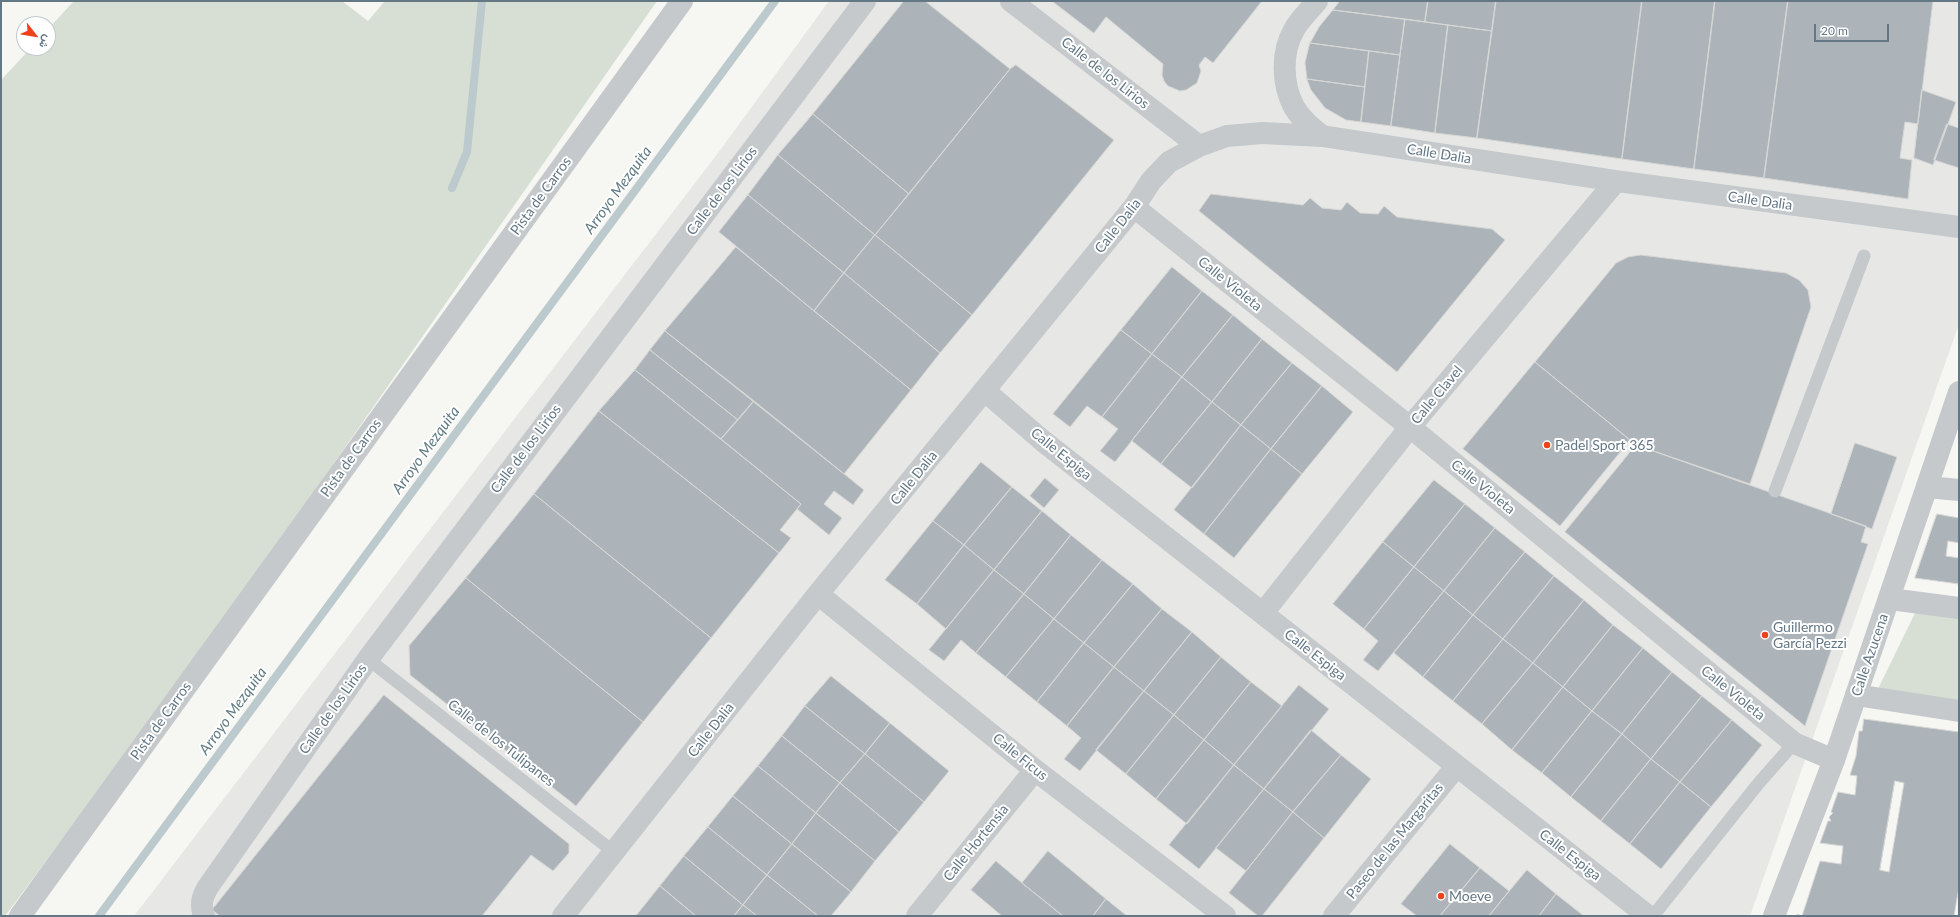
<!DOCTYPE html>
<meta charset="utf-8">
<style>
body{margin:0}
#map{position:relative;width:1960px;height:917px;overflow:hidden;background:#f6f6f2;font-family:Lato,Vazirmatn,sans-serif}
canvas{display:block}
.frame{position:absolute;inset:0;border:2px solid #637785;pointer-events:none}
.north{position:absolute;left:16px;top:16px;width:40px;height:40px;box-sizing:border-box;background:#fff;border:1px solid #c1c9ce;border-radius:50%;rotate:121deg;font-size:11px;font-weight:700;line-height:16px;text-align:center;color:#637785}
.north::after{content:'';display:block;margin:auto;width:14px;height:18px;background:#ee431a;clip-path:polygon(50% 0,100% 100%,50% 72%,0 100%)}
.scale{position:absolute;left:1814px;top:24px;width:75px;height:18px;box-sizing:border-box;border:2px solid #637785;border-top:0;padding-left:5px;font-size:12px;line-height:14px;white-space:nowrap;color:#637785;-webkit-text-stroke:3px #fff;paint-order:stroke}
</style>
<div id="map">
<canvas width="1960" height="917"></canvas>
<div class="frame"></div>
<div class="north">ش</div>
<div class="scale">20 m</div>
</div>
<script>
const context = document.querySelector('canvas').getContext('2d');
context.lineJoin = 'round';
function fill(path, color) {
  context.fillStyle = color;
  context.fill(path, 'evenodd');
}
function strokePath(path, color, width, dash) {
  context.strokeStyle = color;
  context.lineWidth = width;
  context.lineCap = dash ? 'butt' : 'round';
  context.setLineDash(dash || []);
  context.stroke(path);
}
function label(font, color, halo, rows, align = 'center') {
  context.font = font + ' Lato,sans-serif';
  context.lineWidth = 4;
  context.setLineDash([]);
  context.textBaseline = 'middle';
  context.strokeStyle = halo;
  context.fillStyle = color;
  for (const [text, x, y, turn = 0] of rows) {
    context.save();
    context.translate(x, y);
    context.rotate((+turn || 0) * Math.PI / 180);
    context.textAlign = isNaN(turn) ? turn : align;
    if (halo) context.strokeText(text, 0, 0);
    context.fillText(text, 0, 0);
    context.restore();
  }
}
fill(new Path2D(`
 M829 1H1959V324L1750 916H134L721 149Z`), '#e7e8e6');
fill(new Path2D(`
 M74 1H342L368 21 385 1H657L195 662 5 916H1V80L31 48H48V29Z
 M1917 609 1959 614V701L1878 689Z`), '#d7ded3');
strokePath(new Path2D(`
 M452 188 467 152 482 1
 M99 916 775 1`), '#bcc9cd', 8);
const building = new Path2D(`
 M904 1H925L1010 69 909 194 813 114Z
 M1052 1H1262L1213 63 1205 57 1199 65 1201 71 1197 83 1186 90 1180 91 1168 86 1164 81 1162 75 1163 64 1106 17 1094 33Z
 M1340 1H1428L1425 22 1333 10Z
 M1428 1H1496L1492 31 1425 22Z
 M1496 1H1642L1622 159 1477 138Z
 M1642 1H1715L1694 169 1622 159Z
 M1715 1H1788L1764 178 1694 169Z
 M1788 1H1933L1918 124 1905 122 1900 158 1912 160 1908 199 1764 178Z
 M1333 10 1405 19 1400 55 1310 43 1319 27Z
 M1405 19 1448 25 1435 133 1391 126Z
 M1448 25 1492 31 1477 138 1435 133Z
 M1310 43 1369 51 1365 87 1307 79 1305 63Z
 M1369 51 1400 55 1391 126 1361 122Z
 M1016 65 1114 140 972 315 875 235 1010 69Z
 M1307 79 1365 87 1361 122 1346 120 1325 108 1311 90Z
 M1922 90 1956 102 1933 165 1914 158Z
 M813 114 909 194 875 235 778 155Z
 M1947 124 1959 128V168L1934 160Z
 M778 155 875 235 844 273 748 195Z
 M1211 194 1303 205 1310 198 1322 208 1341 210 1347 202 1360 213 1378 214 1384 206 1397 217 1492 229 1505 240 1397 372 1199 211Z
 M748 195 844 273 814 311 719 232Z
 M875 235 972 315 940 353 844 273Z
 M736 247 911 390 844 474 665 331Z
 M1641 255 1786 273 1799 280 1808 290 1811 307 1750 484 1636 445 1535 362 1616 263 1628 257Z
 M1172 267 1202 291 1152 354 1121 330Z
 M844 273 940 353 911 390 814 311Z
 M1202 291 1233 315 1182 377 1152 354Z
 M1233 315 1262 339 1212 402 1182 377Z
 M1121 330 1152 354 1102 417 1087 406 1070 427 1053 414Z
 M665 331 754 401 738 420 650 350Z
 M1262 339 1292 363 1241 425 1212 402Z
 M650 350 738 420 721 439 635 370Z
 M1152 354 1182 377 1115 462 1100 451 1118 429 1102 417Z
 M1535 362 1630 440 1560 526 1463 449Z
 M1292 363 1322 386 1271 449 1241 425Z
 M635 370 801 504 780 530 791 538 779 553 599 411Z
 M1182 377 1212 402 1161 464 1132 441Z
 M1322 386 1353 412 1302 474 1271 449Z
 M754 401 864 490 853 505 834 491 824 504 842 518 829 535 797 509 801 504 721 439Z
 M1212 402 1241 425 1192 488 1161 464Z
 M599 411 779 553 711 638 534 494Z
 M1241 425 1271 449 1204 534 1174 510Z
 M1855 443 1897 457 1872 529 1831 514Z
 M1636 445 1866 526 1861 542 1868 544 1805 726 1565 532Z
 M1271 449 1302 474 1234 558 1204 534Z
 M981 462 1012 487 964 545 933 521Z
 M1045 478 1059 490 1044 508 1030 496Z
 M1434 480 1465 504 1414 567 1383 542Z
 M1012 487 1042 511 994 570 964 545Z
 M534 494 711 638 643 722 466 578Z
 M1465 504 1495 528 1444 591 1414 567Z
 M1042 511 1071 535 1024 594 994 570Z
 M1937 514 1959 518V543L1948 541 1946 556 1959 558V584L1915 578Z
 M933 521 964 545 917 604 885 580Z
 M1495 528 1525 552 1473 615 1444 591Z
 M1071 535 1102 560 1054 619 1024 594Z
 M1383 542 1414 567 1364 629 1333 604Z
 M964 545 994 570 946 629 917 604Z
 M1525 552 1554 576 1503 639 1473 615Z
 M1102 560 1133 584 1084 643 1054 619Z
 M1414 567 1444 591 1378 671 1363 660 1378 641 1364 629Z
 M994 570 1024 594 976 653 961 640 944 661 929 650Z
 M1554 576 1584 600 1533 663 1503 639Z
 M466 578 643 722 576 806 410 675 409 646Z
 M1133 584 1162 609 1114 667 1084 643Z
 M1444 591 1473 615 1423 677 1394 653Z
 M1024 594 1054 619 1006 677 976 653Z
 M1584 600 1613 625 1563 687 1533 663Z
 M1162 609 1192 632 1144 691 1114 667Z
 M1473 615 1503 639 1453 701 1423 677Z
 M1054 619 1084 643 1037 702 1006 677Z
 M1613 625 1643 648 1592 711 1563 687Z
 M1192 632 1221 657 1174 715 1144 691Z
 M1503 639 1533 663 1482 724 1453 701Z
 M1084 643 1114 667 1067 726 1037 702Z
 M1643 648 1672 672 1622 734 1592 711Z
 M1221 657 1251 682 1204 740 1174 715Z
 M1533 663 1563 687 1512 750 1482 724Z
 M1114 667 1144 691 1080 771 1064 759 1081 738 1067 726Z
 M1672 672 1702 696 1651 759 1622 734Z
 M831 676 890 723 865 754 805 706Z
 M1251 682 1282 706 1234 765 1204 740Z
 M1299 685 1329 709 1264 789 1234 765Z
 M1563 687 1592 711 1542 773 1512 750Z
 M1144 691 1174 715 1126 774 1096 750Z
 M384 695 569 844V853L553 871 531 855 482 916H220L212 910Z
 M1702 696 1732 720 1680 782 1651 759Z
 M805 706 865 754 840 783 782 736Z
 M1592 711 1622 734 1571 797 1542 773Z
 M1174 715 1204 740 1156 799 1126 774Z
 M1864 719 1959 732V887L1954 916H1797V914L1802 916 1820 861 1841 864 1843 846 1820 843 1828 821H1831L1829 817 1833 813 1831 812 1838 792 1855 795 1857 776 1850 775 1856 756 1859 731H1862ZM1895 781 1904 783 1889 872 1880 870Z
 M1732 720 1762 745 1711 807 1680 782Z
 M890 723 949 771 924 802 865 754Z
 M1311 730 1341 755 1293 812 1264 789Z
 M1622 734 1651 759 1601 821 1571 797Z
 M782 736 840 783 816 813 758 766Z
 M1204 740 1234 765 1187 824 1156 799Z
 M865 754 924 802 899 832 840 783Z
 M1341 755 1371 779 1324 838 1293 812Z
 M1651 759 1680 782 1630 844 1601 821Z
 M1234 765 1264 789 1199 869 1169 845Z
 M758 766 816 813 792 844 733 796Z
 M1680 782 1711 807 1661 869 1630 844Z
 M840 783 899 832 875 861 816 813Z
 M1264 789 1293 812 1246 871 1216 848Z
 M733 796 792 844 767 875 708 827Z
 M1293 812 1324 838 1262 916H1258L1229 893Z
 M816 813 875 861 851 892 792 844Z
 M708 827 767 875 743 905 684 856Z
 M792 844 851 892 831 916H818L767 875Z
 M1450 844 1480 868 1440 916H1417L1401 904Z
 M1048 851 1106 899 1093 916H1063L1022 883Z
 M684 856 743 905 734 916H696L660 886Z
 M996 861 1022 883 1063 916H1002L971 890Z
 M1480 868 1509 891 1489 916H1440Z
 M1527 870 1556 894 1539 916H1489Z
 M767 875 818 916H757L743 905Z
 M660 886 696 916H636Z
 M1556 894 1584 916H1539Z
 M1106 899 1127 916H1093Z
 M743 905 757 916H734Z`);
fill(building, '#acb4ba');
strokePath(building, '#d7d7d5', 1);
strokePath(new Path2D(`
 M1775 491 1864 256
 M368 659 615 853
 M1653 916 1758 784 1794 743`), '#c5c9cc', 13);
strokePath(new Path2D(`
 M1011 1 1199 146
 M1317 1C1310 10 1299 20 1294 30 1281 52 1282 84 1294 107 1301 119 1311 127 1322 136
 M1134 207 1410 427 1794 743 1834 760
 M985 391 1043 441 1648 916
 M1927 487 1959 490
 M818 594 1035 770 1225 916
 M1890 599 1959 608
 M1263 613 1410 427 1616 181
 M1856 695 1959 711
 M20 916 682 1
 M204 916C200 904 202 897 208 887L368 659 865 1
 M563 916 818 594 1134 207 1151 181 1169 162 1199 146 1227 136 1262 133 1322 136 1616 181 1959 227
 M917 916 1035 770
 M1334 916 1456 767`), '#c5c9cc', 22);
strokePath(new Path2D(`
 M1774 916 1834 760 1959 392`), '#c5c9cc', 22);
for (const [x, y, r, color] of [
 [1547,445,4,"#ee431a"],
 [1765,635,4,"#ee431a"],
 [1441,896,4,"#ee431a"]
]) {
  const dot = new Path2D();
  dot.arc(x, y, r, 0, 2 * Math.PI);
  context.fillStyle = color;
  context.fill(dot);
  strokePath(dot, '#fff', 1.5);
}
label('14px', '#637785', '#fff', [
 ["Calle de los Lirios",1105,73,38],
 ["Calle Dalia",1439,154,9],
 ["Calle de los Lirios",722,191,-53],
 ["Pista de Carros",541,196,-54],
 ["Calle Dalia",1760,201,8],
 ["Calle Dalia",1118,226,-52],
 ["Calle Violeta",1230,284,39],
 ["Calle Clavel",1437,395,-50],
 ["Calle de los Lirios",526,449,-53],
 ["Calle Espiga",1061,454,39],
 ["Pista de Carros",351,458,-54],
 ["Calle Dalia",914,478,-51],
 ["Calle Violeta",1483,487,39],
 ["Calle Espiga",1315,655,38],
 ["Calle Azucena",1870,655,-71],
 ["Calle Violeta",1733,693,39],
 ["Calle de los Lirios",333,709,-55],
 ["Pista de Carros",161,721,-54],
 ["Calle Dalia",711,730,-52],
 ["Calle de los Tulipanes",501,743,38],
 ["Calle Ficus",1020,757,39],
 ["Paseo de las Margaritas",1395,841,-51],
 ["Calle Hortensia",976,843,-51],
 ["Calle Espiga",1570,855,38]
]);
label('14px', '#637785', '#fff', [
 ["Padel Sport 365",1555,445],
 ["Guillermo",1773,627],
 ["García Pezzi",1773,643],
 ["Moeve",1449,896]
], 'left');
label('italic 15px', '#5f7a82', '#fff', [
 ["Arroyo Mezquita",618,190,-54],
 ["Arroyo Mezquita",426,450,-54],
 ["Arroyo Mezquita",233,711,-54]
]);
</script>
